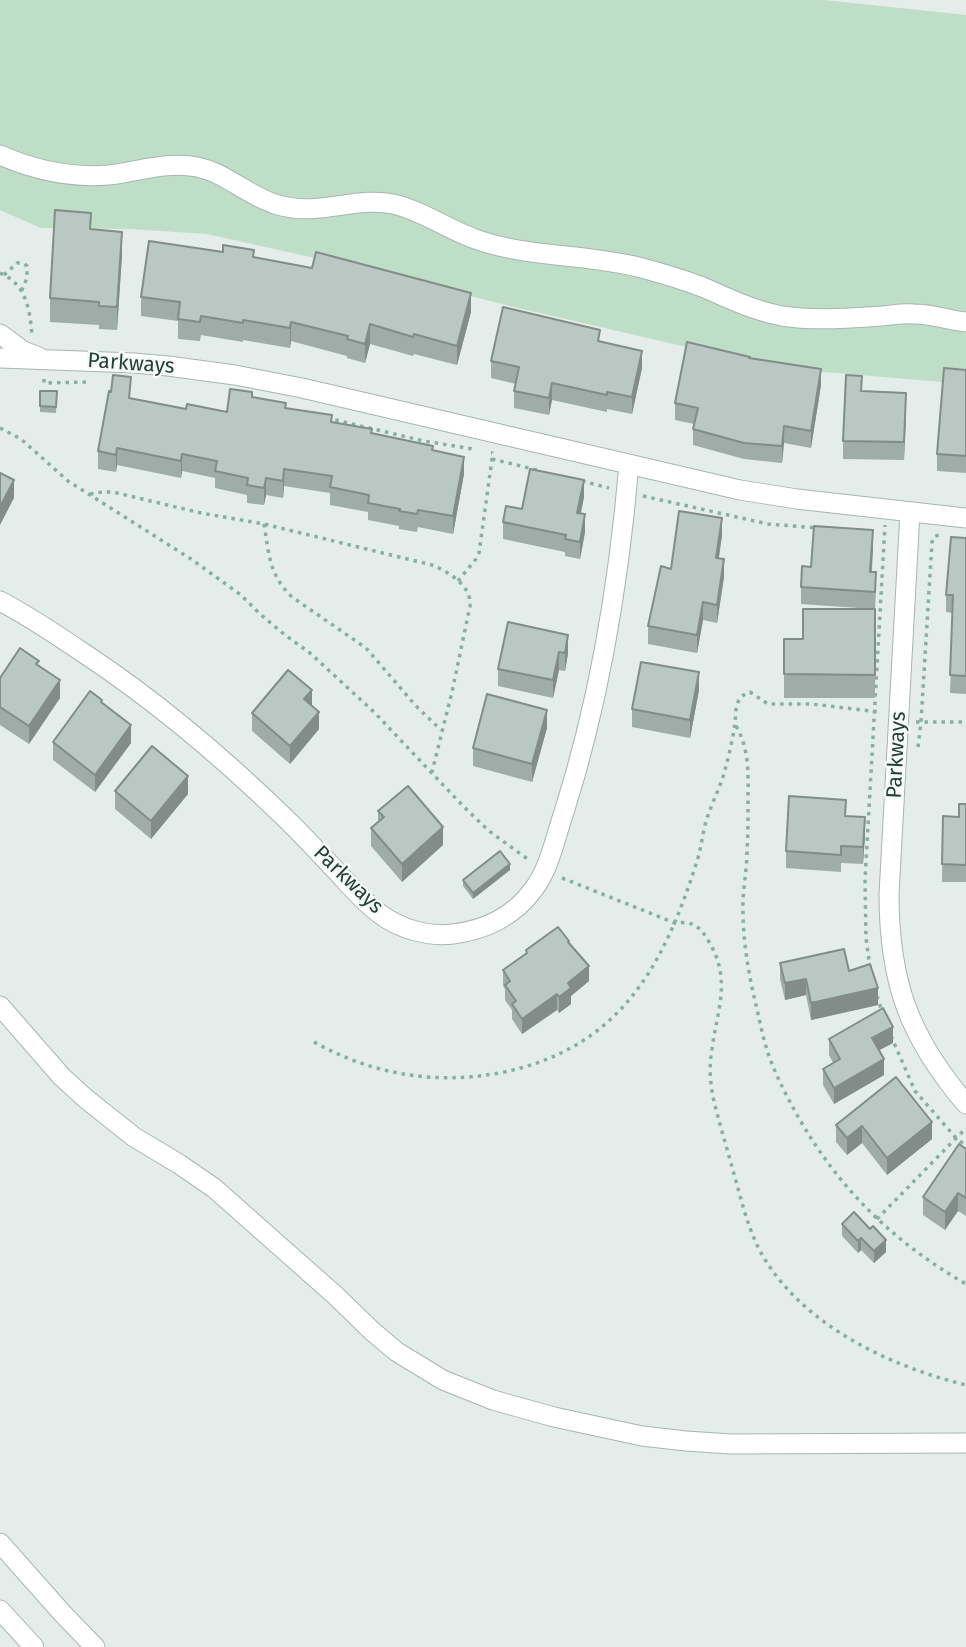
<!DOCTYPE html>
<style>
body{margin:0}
canvas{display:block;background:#e4ede9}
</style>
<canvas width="966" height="1647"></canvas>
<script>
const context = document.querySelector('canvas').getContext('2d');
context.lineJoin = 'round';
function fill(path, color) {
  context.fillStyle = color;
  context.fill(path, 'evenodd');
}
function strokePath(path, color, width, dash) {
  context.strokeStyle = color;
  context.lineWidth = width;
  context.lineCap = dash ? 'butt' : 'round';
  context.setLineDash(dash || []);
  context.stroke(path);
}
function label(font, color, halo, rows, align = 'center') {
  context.font = font + ' "Fira Sans",sans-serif';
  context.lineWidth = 5;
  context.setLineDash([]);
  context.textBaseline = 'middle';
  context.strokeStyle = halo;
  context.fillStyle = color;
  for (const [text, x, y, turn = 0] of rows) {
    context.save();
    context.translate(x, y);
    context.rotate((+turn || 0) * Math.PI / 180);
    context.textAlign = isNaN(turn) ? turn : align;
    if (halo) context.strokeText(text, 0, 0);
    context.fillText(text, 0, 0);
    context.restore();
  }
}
fill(new Path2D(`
 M0 0H824L966 15V384L789 369 747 361 514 307 342 264 207 234 130 229 41 228 0 210Z`), '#bedec7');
const minor = new Path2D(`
 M0 155C34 170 71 178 108 175 137 172 168 161 197 167 227 173 249 197 278 205 319 217 356 196 393 204 424 211 451 232 481 241 533 258 589 254 642 268 664 274 686 280 707 289 732 300 755 311 782 316 815 321 849 318 882 316 893 315 903 313 914 314 932 314 948 320 966 322
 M0 334 23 351 39 357
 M0 358 134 363 168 366 235 375 302 388 740 490 797 499 966 518
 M910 512 889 894C889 982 909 1037 966 1104
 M0 601C29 616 57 635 85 654 156 701 221 756 282 815 302 834 321 855 340 875 353 889 365 903 380 914 400 929 428 937 453 934 485 930 514 916 533 890 550 868 555 838 564 812 600 699 619 582 629 464
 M0 1006 62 1077 85 1098 134 1137 179 1164 214 1188 336 1296 372 1331 397 1352 443 1380 493 1400 554 1417 642 1436 686 1441 731 1444 966 1443
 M0 1543 63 1614 95 1647
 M0 1610 34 1647`);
strokePath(minor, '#a7b5b0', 21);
strokePath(new Path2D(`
 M0 273C27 284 30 311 32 336
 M4 275 17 263H23L27 266V278L21 292
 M44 379V383L88 382
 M327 418 424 441 473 449
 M0 428 21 439 68 481 191 559 241 595 260 614 285 635 310 653 374 712 464 807 489 831 529 860
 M492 459 541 471
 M582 481 609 488
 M90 494 102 492H113L201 513 264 524 432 565C449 572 472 586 470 606L452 692 432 772
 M643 496 768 524 818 528
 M264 524C269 554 269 575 292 597L366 648 416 706 441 730
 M458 581 476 559 479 553 492 459V453H491
 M916 722H966
 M736 726C750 750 748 776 748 803 748 819 748 835 747 851 747 867 744 883 743 899 742 936 748 973 757 1009 760 1023 763 1037 767 1050 774 1072 785 1093 796 1113 837 1187 893 1242 966 1284
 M918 747 921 722 932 542 935 536 939 535
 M562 878 675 923C693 921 700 926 709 942 732 980 717 1010 712 1049 709 1065 710 1082 713 1097 719 1123 727 1148 734 1174 741 1199 747 1225 759 1249 798 1323 888 1366 966 1385
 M870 968 866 938 865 879 885 525
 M877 996 882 1012
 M891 1036 915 1091 956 1138 966 1146
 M314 1042C371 1074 434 1085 499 1073 618 1050 663 969 697 861 701 849 702 837 705 825 710 806 720 789 725 770 729 755 733 738 735 723 736 716 735 708 738 702 740 697 744 694 750 692L768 704H811L879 712V714
 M877 1219 966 1128`), '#85b0a3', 3.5, [3.5, 5]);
strokePath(minor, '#fff', 19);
fill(new Path2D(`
 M91 229 122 255 117 330 99 329V325L50 322V298Z
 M254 257 471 312 457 365 414 354 413 356 370 344 365 363 347 358V356L291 341 290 348 243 340V342L201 335 200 341 178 339V321L141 316V297Z
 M600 342 642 368 632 414 607 409V412L552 400 549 415 514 408V391L516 384 491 378V361Z
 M750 358 821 385 811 448 784 443 782 463 744 459 693 445V429L694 424 675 420V403Z
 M966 370V473L937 471V454Z
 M40 391H57L56 413 40 412Z
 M862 391 906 411 904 460 843 459V441Z
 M131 398 186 409 227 412 252 398 332 422 433 451 464 474 453 534 418 527 417 532 399 529V526L368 520V512L330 505V493L284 486 283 498 266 495 264 505 247 503V495L215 488V478L182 471 181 478 117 465 116 472 98 469V451Z
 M584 497 581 513 585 532 580 559 565 556V552L503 539V522L522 509Z
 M722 535 719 558 724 577 717 623 703 620 697 653 648 644V626L671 569Z
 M966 538V694L950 693 953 613 946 612V595Z
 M873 548 872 572 876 590 875 610V698H784V639H803L873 609 801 604V587L811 567Z
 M508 622 568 653 565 671 559 670 553 698 498 686V669Z
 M39 666 60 698 29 744 0 725V678Z
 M699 690 690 738 632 727V709Z
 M102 703 131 743 95 792 53 760V742Z
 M252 713 319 729 290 764 252 731Z
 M547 728 532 782 473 766V748Z
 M115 791 188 794 151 839 115 809Z
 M966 804V882H942L943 816 959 817Z
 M378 811 443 845 402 882 371 846V828L378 822Z
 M846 816 865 834 863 864 841 863V872L786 868V851Z
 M510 870 473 899 463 886V880Z
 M569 944 589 981 571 996V1004L559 1013 557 1010 522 1034 512 1019V1010L505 1000V989L503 986V970L526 954V950Z
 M780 963 849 971 878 1005 811 1020 806 995 785 1000 780 979Z
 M829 1039 893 1043 879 1050 884 1075 834 1104 823 1085V1069L833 1063 829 1055Z
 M896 1077 932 1139 887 1175 862 1143 847 1155 836 1142V1125Z
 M966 1149V1216L958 1211 945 1230 923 1215V1197Z
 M842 1224 886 1252 874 1263 861 1250 858 1253 842 1236Z`), '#9faca7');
fill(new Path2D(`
 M122 232V255L117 330V307Z
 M471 293V312L457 365V346Z
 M291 322V341L290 348V328Z
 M370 324V344L365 363V344Z
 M642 351V368L632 414V397Z
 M821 369V385L811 448V431Z
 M552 383V400L549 415V398Z
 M906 393V411L904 460V442Z
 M784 426V443L782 463V446Z
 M117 448V465L116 472V455Z
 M182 454V471L181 478V461Z
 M464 457V474L453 534V516Z
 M284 469V486L283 498V481Z
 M266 478V495L264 505V488Z
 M14 480V498L0 525V507Z
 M584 480V497L577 530V513Z
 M585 514V532L580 559V542Z
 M722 518V535L716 576V558Z
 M873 530V548L870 589V572Z
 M724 559V577L717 623V605Z
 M703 602V620L697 653V635Z
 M568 635V653L565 671V653Z
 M559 652V670L553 698V680Z
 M699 672V690L690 738V720Z
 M60 680V698L29 744V726Z
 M312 690V708L304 699Z
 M547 710V728L532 782V764Z
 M319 712V729L290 764V746Z
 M131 725V743L95 792V775Z
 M188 776V794L151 839V821Z
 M865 817V834L863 864V847Z
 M443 827V845L402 882V864Z
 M510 864V870L473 899V893Z
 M589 966V981L571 996V1004L559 1013V997L568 983Z
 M806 979V995L785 1000V983Z
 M878 988V1005L811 1020V1003Z
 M557 994V1010L522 1034V1019Z
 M893 1027V1043L872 1054V1038Z
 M884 1059V1075L834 1104V1088Z
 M932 1122V1139L887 1175V1158Z
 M862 1126V1143L847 1155V1138Z
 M958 1193V1211L945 1230V1212Z
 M861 1238V1250L858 1253V1241Z
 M886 1240V1252L874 1263V1251Z`), '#828c88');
const building = new Path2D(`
 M55 210 91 213 90 229 122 232 117 307 99 306V302L50 298Z
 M149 241 223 252V245L254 250 253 257 312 268 316 252 471 293 457 346 414 334 413 337 370 324 365 344 347 339 348 336 291 322 290 328 243 320V323L201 316 200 322 178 319 180 302 141 297Z
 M503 307 600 330 598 341 642 351 632 397 607 392V395L552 383 549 398 514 391 519 367 491 361Z
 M687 342 750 357 749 358 821 369 811 431 784 426 782 446 744 443 693 429 698 408 675 403Z
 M944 368 966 370V456L937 454Z
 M113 375 131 377 129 398 186 409 187 404 227 412 230 389 252 392V397L286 403 285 408 332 415 331 422 372 429 371 433 433 446 432 450 464 457 453 516 418 510 417 514 399 511 400 509 368 503 369 495 330 487 332 476 284 469 283 481 266 478 264 488 247 485 248 478 215 471 217 461 182 454 181 461 117 448 116 455 98 451 109 391 111 392Z
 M846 375 862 376 861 391 906 393 904 442 843 441Z
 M40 391H57L56 407 40 406Z
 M530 469 584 480 577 513 585 514 580 542 565 539 566 535 503 522 506 506 522 509Z
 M0 473 14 480 0 507Z
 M679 511 722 518 716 558 724 559 717 605 703 602 697 635 648 626 661 566 671 569Z
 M814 526 873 530 870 572H876L875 592 801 587 802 566 811 567Z
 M951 537 966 538V676L950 675 953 595H946Z
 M803 609H875V675L784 674V639H803Z
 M508 622 568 635 565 653 559 652 553 680 498 669Z
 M20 648 39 661 36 664 60 680 29 726 0 707V678Z
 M641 662 699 672 690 720 632 709Z
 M288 670 312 690 304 699 319 712 290 746 252 713Z
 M90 691 102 700 101 702 131 725 95 775 53 742Z
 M487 694 547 710 532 764 473 748Z
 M152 746 188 776 151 821 115 791Z
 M408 786 443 827 402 864 371 828 384 817 378 811Z
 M789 796 846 800 845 816 865 817 863 847 841 846V855L786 851Z
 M959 804H966V865L942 864 943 816 959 817Z
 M500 851 510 864 473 893 463 880Z
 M558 927 569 941 568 942 589 966 568 983 571 988 559 997 557 994 522 1019 512 1004 516 1001 505 985 510 981 503 970 527 953 526 950Z
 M844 949 849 971 870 964 878 988 811 1003 806 979 785 983 780 963Z
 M883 1008 893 1027 872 1038 884 1059 834 1088 823 1069 840 1059 829 1039Z
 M896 1077 932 1122 887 1158 862 1126 847 1138 836 1125Z
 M959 1144 966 1149V1198L958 1193 945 1212 923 1197Z
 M854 1212 870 1229 873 1226 886 1240 874 1251 861 1238 858 1241 842 1224Z`);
fill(building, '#b9c8c2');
strokePath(building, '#828c88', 2);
label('21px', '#243f38', '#f5faf7', [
 ["Parkways",131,364,4],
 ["Parkways",897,755,-87],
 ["Parkways",348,880,44]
]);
</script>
